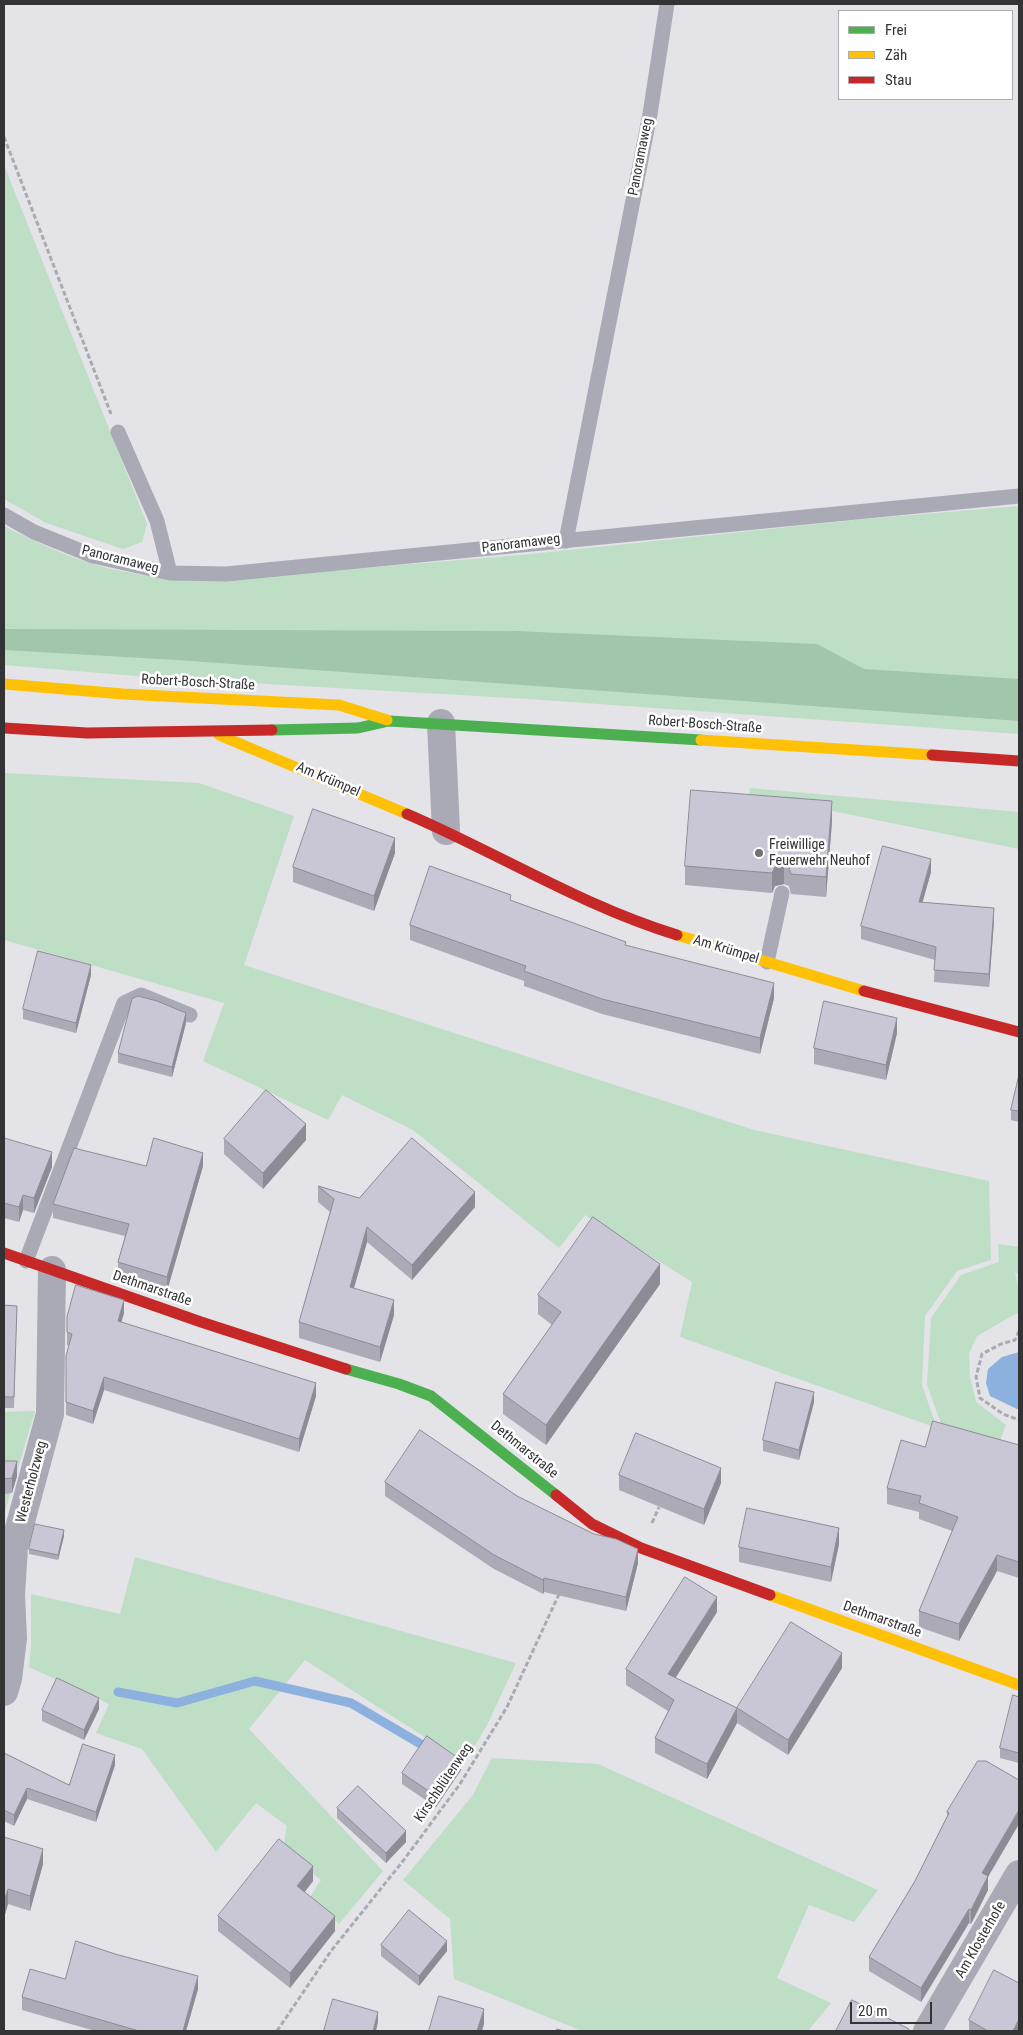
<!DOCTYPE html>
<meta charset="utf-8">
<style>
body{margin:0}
#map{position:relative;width:1023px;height:2035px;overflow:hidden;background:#e3e3e8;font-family:"Roboto Condensed",sans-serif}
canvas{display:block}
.frame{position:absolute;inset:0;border:5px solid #333336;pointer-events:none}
.legend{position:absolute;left:838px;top:10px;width:175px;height:90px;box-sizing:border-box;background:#fff;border:1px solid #adadaf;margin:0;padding:6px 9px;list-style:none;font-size:15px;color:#333336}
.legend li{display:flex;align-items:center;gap:10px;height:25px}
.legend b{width:25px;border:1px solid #adadaf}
.scale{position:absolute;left:850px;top:2002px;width:82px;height:22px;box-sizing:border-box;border:2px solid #333336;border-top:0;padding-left:6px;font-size:15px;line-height:18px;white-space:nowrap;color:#333336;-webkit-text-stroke:4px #fff;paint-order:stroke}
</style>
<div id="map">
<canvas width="1023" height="2035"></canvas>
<div class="frame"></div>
<ul class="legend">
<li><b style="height:6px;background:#4caf50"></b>Frei</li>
<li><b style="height:6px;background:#ffc107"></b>Zäh</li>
<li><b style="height:6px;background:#c62828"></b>Stau</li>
</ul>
<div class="scale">20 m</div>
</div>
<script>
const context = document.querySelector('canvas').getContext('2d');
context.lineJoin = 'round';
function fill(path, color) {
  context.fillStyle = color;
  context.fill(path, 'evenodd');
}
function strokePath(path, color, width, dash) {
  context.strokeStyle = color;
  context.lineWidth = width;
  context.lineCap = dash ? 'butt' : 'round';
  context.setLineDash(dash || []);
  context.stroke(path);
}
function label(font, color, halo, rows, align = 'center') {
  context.font = font + ' "Roboto Condensed",sans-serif';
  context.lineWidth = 5;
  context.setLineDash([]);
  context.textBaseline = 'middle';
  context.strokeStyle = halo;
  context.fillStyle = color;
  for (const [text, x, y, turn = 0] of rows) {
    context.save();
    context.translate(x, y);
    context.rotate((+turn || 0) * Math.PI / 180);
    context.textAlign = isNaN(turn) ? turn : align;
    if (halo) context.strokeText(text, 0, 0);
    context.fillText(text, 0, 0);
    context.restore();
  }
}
fill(new Path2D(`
 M4 165 147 524 142 542 123 549 46 523 4 499Z
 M1019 506V734L529 699 161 678 4 665V526C35 542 66 556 99 566 133 575 170 579 206 581L521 555 865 519Z
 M4 773 199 783 294 816 244 965 754 1130 989 1181 991 1260 957 1271 925 1316 922 1385 937 1428 680 1337 692 1282 585 1215 559 1248 413 1130 342 1095 328 1120 203 1061 224 1003 4 940Z
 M750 788 1019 812V849L749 794Z
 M998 1244 1019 1247V1273H1015L1019 1289V1312L977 1336 969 1353 970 1376 976 1402 1006 1425 998 1446 943 1429 927 1385 931 1318 961 1275 999 1262Z
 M35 1411 4 1515V1412Z
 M135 1557 516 1663 487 1725 465 1763 305 1660 249 1729 383 1871 339 1924 308 1900 321 1880 283 1850 287 1826 256 1803 216 1852 142 1749 96 1733 109 1704 29 1667 31 1648V1594L120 1614Z
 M492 1758 598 1764 878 1890 854 1922 809 1905 777 1978 831 2003 808 2031H582L454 1979 450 1919 403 1880 473 1795Z`), '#bfdec6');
fill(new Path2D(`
 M4 629 515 631 817 644 864 669 1019 679V721L177 660 4 650Z`), '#a0c7ab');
fill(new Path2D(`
 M1019 1352V1410L990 1396 986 1383 988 1369 1002 1357Z`), '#8db1de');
strokePath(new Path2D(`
 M118 1692 177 1703 255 1681 351 1703 424 1746`), '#8db1de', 9);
strokePath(new Path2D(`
 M4 137 111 414
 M1019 1331 1015 1340 1001 1344 982 1354 976 1377 980 1398 1003 1414 1019 1420
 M652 1523 659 1507
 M277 2031 331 1951 403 1861 460 1784 507 1707 560 1592`), '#aaabb2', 3, [5, 2.5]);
strokePath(new Path2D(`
 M118 432 157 521 170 573
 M4 515 34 532 93 556 170 573 226 574 1019 496
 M566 541 650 114 667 4
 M767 962 782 893
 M26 1261 124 1003 141 995 190 1015`), '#a9aab5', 15);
strokePath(new Path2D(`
 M441 723 446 831
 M4 1692 8 1679 13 1638 11 1595 14 1547 50 1414 52 1270
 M927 2031 1019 1874`), '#a9aab5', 28);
strokePath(new Path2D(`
 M272 730 358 728 389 721 701 740
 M346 1369 399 1384 431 1396 556 1495`), '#4caf50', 11);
strokePath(new Path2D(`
 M4 684 123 694 339 705 387 720
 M219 735 407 814
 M701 740 932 755
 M677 935 864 991
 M770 1595 1019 1685`), '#ffc107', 11);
strokePath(new Path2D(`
 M4 728 87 733 272 730
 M932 755 1019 761
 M407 814C498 853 582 906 677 935
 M864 991 1019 1032
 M4 1253 201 1322 346 1369
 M556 1495 592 1524 641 1548 770 1595`), '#c62828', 11);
fill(new Path2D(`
 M832 821 826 897 791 894 789 886 784 884 775 886 772 893 685 885V866Z
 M395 853 374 911 293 882V867Z
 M931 872 922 902 994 921 989 987 934 982 935 960 861 939V926Z
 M511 901 626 945 774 998 760 1054 602 1014 524 986V981L410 940V925Z
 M91 975 76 1033 23 1019V1009Z
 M186 1023 172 1077 118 1063V1053Z
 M897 1033 886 1080 814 1064V1048Z
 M1019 1075V1122L1011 1120V1110Z
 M4 1138 52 1167 34 1213 23 1210 19 1222 4 1218Z
 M224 1139 306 1140 263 1189 224 1154Z
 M146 1166H203L167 1291 118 1276V1262L125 1236 53 1218V1204Z
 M318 1186 359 1198 475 1207 412 1280 367 1242 354 1288 394 1315 380 1362 299 1338V1322L330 1212 318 1202Z
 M660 1284 546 1445 503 1414V1394L552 1325 538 1314V1295Z
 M4 1305 17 1306 14 1408H4Z
 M124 1313 121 1322 316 1396 299 1452 104 1390 93 1424 66 1415V1356L69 1346 67 1345V1317Z
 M814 1402 799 1460 763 1451V1440Z
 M1019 1445V1578L997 1571 959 1641 919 1627V1611L952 1531 919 1519V1512L887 1504V1488L925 1447Z
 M4 1461 17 1476 12 1493 4 1494Z
 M619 1475 721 1483 704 1525 619 1490Z
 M385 1482 517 1496 638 1563 626 1611 544 1592 543 1594 494 1569 385 1496Z
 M64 1536 58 1560 29 1554V1549Z
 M839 1544 831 1582 739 1562V1547Z
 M717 1612 675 1678 737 1708 842 1668 788 1755 737 1723 707 1779 655 1753V1738L668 1711 626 1685V1669Z
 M1019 1697V1763L1000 1758V1748Z
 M99 1709 84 1740 42 1721V1710Z
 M4 1753 69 1785 115 1765 96 1822 27 1799 14 1826 4 1821Z
 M461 1770 436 1807 402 1784V1773Z
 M1019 1780 988 1877V1890L971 1924 969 1923 921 2002 869 1971V1957L915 1881 947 1816V1812Z
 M337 1808 406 1842 386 1863 337 1818Z
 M4 1837 43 1864 30 1911 8 1904 4 1918Z
 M313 1881 305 1892 335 1931 290 1988 218 1931V1916Z
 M381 1945 447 1951 419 1986 381 1956Z
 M65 1979 198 1989 186 2031H95L22 2010V1997Z
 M969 2020 1019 2029 1018 2031H971L969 2030Z`), '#adaab8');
fill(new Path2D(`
 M832 801V821L826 897V877Z
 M395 838V853L374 911V896Z
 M931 859V872L919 915V902Z
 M784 864V884L775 886 772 893V873L775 867Z
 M994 908V921L989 987V974Z
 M91 965V975L76 1033V1023Z
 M774 983V998L760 1054V1038Z
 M186 1013V1023L172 1077V1067Z
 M897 1018V1033L886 1080V1065Z
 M306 1124V1140L263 1189V1173Z
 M52 1152V1167L34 1213V1198Z
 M203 1153V1166L167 1291V1277Z
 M475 1192V1207L412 1280V1265Z
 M23 1195V1210L19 1222V1207Z
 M367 1227V1242L350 1302V1287Z
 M660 1264V1284L546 1445V1425Z
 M124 1300V1313L118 1334V1321Z
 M394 1300V1315L380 1362V1347Z
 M104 1377V1390L93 1424V1411Z
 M316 1383V1396L299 1452V1439Z
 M814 1392V1402L799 1460V1450Z
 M17 1461V1476L12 1493V1478Z
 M721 1468V1483L704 1525V1509Z
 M839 1528V1544L831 1582V1567Z
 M64 1530V1536L58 1560V1555Z
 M638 1549V1563L626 1611V1597Z
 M997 1555V1571L959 1641V1624Z
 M544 1578V1592L543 1594V1580Z
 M717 1597V1612L668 1690V1674Z
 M842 1653V1668L788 1755V1740Z
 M99 1698V1709L84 1740V1730Z
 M737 1708V1723L707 1779V1764Z
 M115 1755V1765L96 1822V1812Z
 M461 1760V1770L436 1807V1796Z
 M27 1788V1799L14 1826V1815Z
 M1019 1810V1824L988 1877V1890L971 1924V1910L982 1873Z
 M406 1831V1842L386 1863V1853Z
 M43 1849V1864L30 1911V1896Z
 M313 1866V1881L297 1901V1886Z
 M8 1889V1904L4 1918V1902Z
 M969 1909V1923L921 2002V1988Z
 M335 1916V1931L290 1988V1973Z
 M447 1941V1951L419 1986V1976Z
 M198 1976V1989L186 2031H183Z
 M484 2009V2024L482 2031H477Z
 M378 2012V2022L376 2031H373Z
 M1019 2019V2029L1018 2031H1013Z`), '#8d8b96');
const building = new Path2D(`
 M691 790 832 801 826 877 791 874 789 867 784 864 775 867 772 873 685 866Z
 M313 809 395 838 374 896 293 867Z
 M883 846 931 859 919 902 994 908 989 974 934 970 936 947 861 926Z
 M430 866 511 895 510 900 626 942 625 945 774 983 760 1038 602 999 524 971 526 966 410 925Z
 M38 951 91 965 76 1023 23 1009Z
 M138 996 157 1001 186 1013 172 1067 118 1053 132 999Z
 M824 1001 897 1018 886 1065 814 1048Z
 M1019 1075V1111L1011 1110Z
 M266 1090 306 1124 263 1173 224 1139Z
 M4 1138 52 1152 34 1198 23 1195 19 1207 4 1203Z
 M154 1138 203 1153 167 1277 118 1262 129 1224 53 1204 74 1148 146 1166Z
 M412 1138 475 1192 412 1265 367 1227 350 1287 394 1300 380 1347 299 1322 334 1199 318 1186 359 1198Z
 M593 1217 660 1264 546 1425 503 1394 561 1312 538 1295Z
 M76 1285 124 1300 118 1321 316 1383 299 1439 104 1377 93 1411 66 1402V1356L72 1334 67 1332V1317Z
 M4 1305 17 1306 14 1397H4Z
 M776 1382 814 1392 799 1450 763 1440Z
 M933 1421 1019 1445V1562L997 1555 959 1624 919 1611 958 1517 919 1503 921 1496 887 1488 901 1440 925 1447Z
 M420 1430 517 1496 594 1534 616 1539 638 1549 626 1597 544 1578 543 1580 494 1555 385 1482Z
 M636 1433 721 1468 704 1509 619 1475Z
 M4 1461H17L12 1478 4 1479Z
 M747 1508 839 1528 831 1567 739 1547Z
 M35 1524 64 1530 58 1555 29 1549Z
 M685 1577 717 1597 668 1674 737 1708 707 1764 655 1738 674 1700 626 1669Z
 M791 1622 842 1653 788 1740 737 1708Z
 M57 1678 99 1698 84 1730 42 1710Z
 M1013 1695 1019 1697V1753L1000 1748Z
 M427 1736 461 1760 436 1796 402 1773Z
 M83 1744 115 1755 96 1812 27 1788 14 1815 4 1810V1753L69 1785Z
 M978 1761H986L1019 1780V1810L982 1873 988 1876 971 1910 969 1909 921 1988 869 1957 915 1881 949 1813 947 1812Z
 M358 1786 406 1831 386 1853 337 1808Z
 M4 1837 43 1849 30 1896 8 1889 4 1902Z
 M279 1839 313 1866 297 1886 335 1916 290 1973 218 1916Z
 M409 1910 447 1941 419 1976 381 1945Z
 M76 1941 115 1954 198 1976 183 2031H139L22 1997 30 1969 65 1979Z
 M994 1970 1019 1983V2019L1013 2031H988L969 2020Z
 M439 1996 484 2009 477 2031H429Z
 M333 1999 378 2012 373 2031H324Z
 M852 2000 909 2029 908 2031H836Z
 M557 2029 564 2031H557Z`);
fill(building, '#c9c6d6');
strokePath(building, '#8d8b96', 1);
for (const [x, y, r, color] of [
 [759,853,5,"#717174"]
]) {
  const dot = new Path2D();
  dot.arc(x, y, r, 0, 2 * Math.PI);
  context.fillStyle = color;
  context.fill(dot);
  strokePath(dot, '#fff', 2);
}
label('14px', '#333336', '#fff', [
 ["Panoramaweg",641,157,-79],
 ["Panoramaweg",521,544,-7],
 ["Panoramaweg",120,560,14],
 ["Robert-Bosch-Straße",198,683,3],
 ["Robert-Bosch-Straße",705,725,4],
 ["Am Krümpel",328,780,23],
 ["Am Krümpel",726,950,17],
 ["Dethmarstraße",152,1289,19],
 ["Dethmarstraße",524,1450,39],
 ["Westerholzweg",32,1482,-75],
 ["Dethmarstraße",882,1620,20],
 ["Kirschblütenweg",444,1783,-56],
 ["Am Klosterhofe",981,1940,-60]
]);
label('14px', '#333336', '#fff', [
 ["Freiwillige",769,845],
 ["Feuerwehr Neuhof",769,861]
], 'left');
</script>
